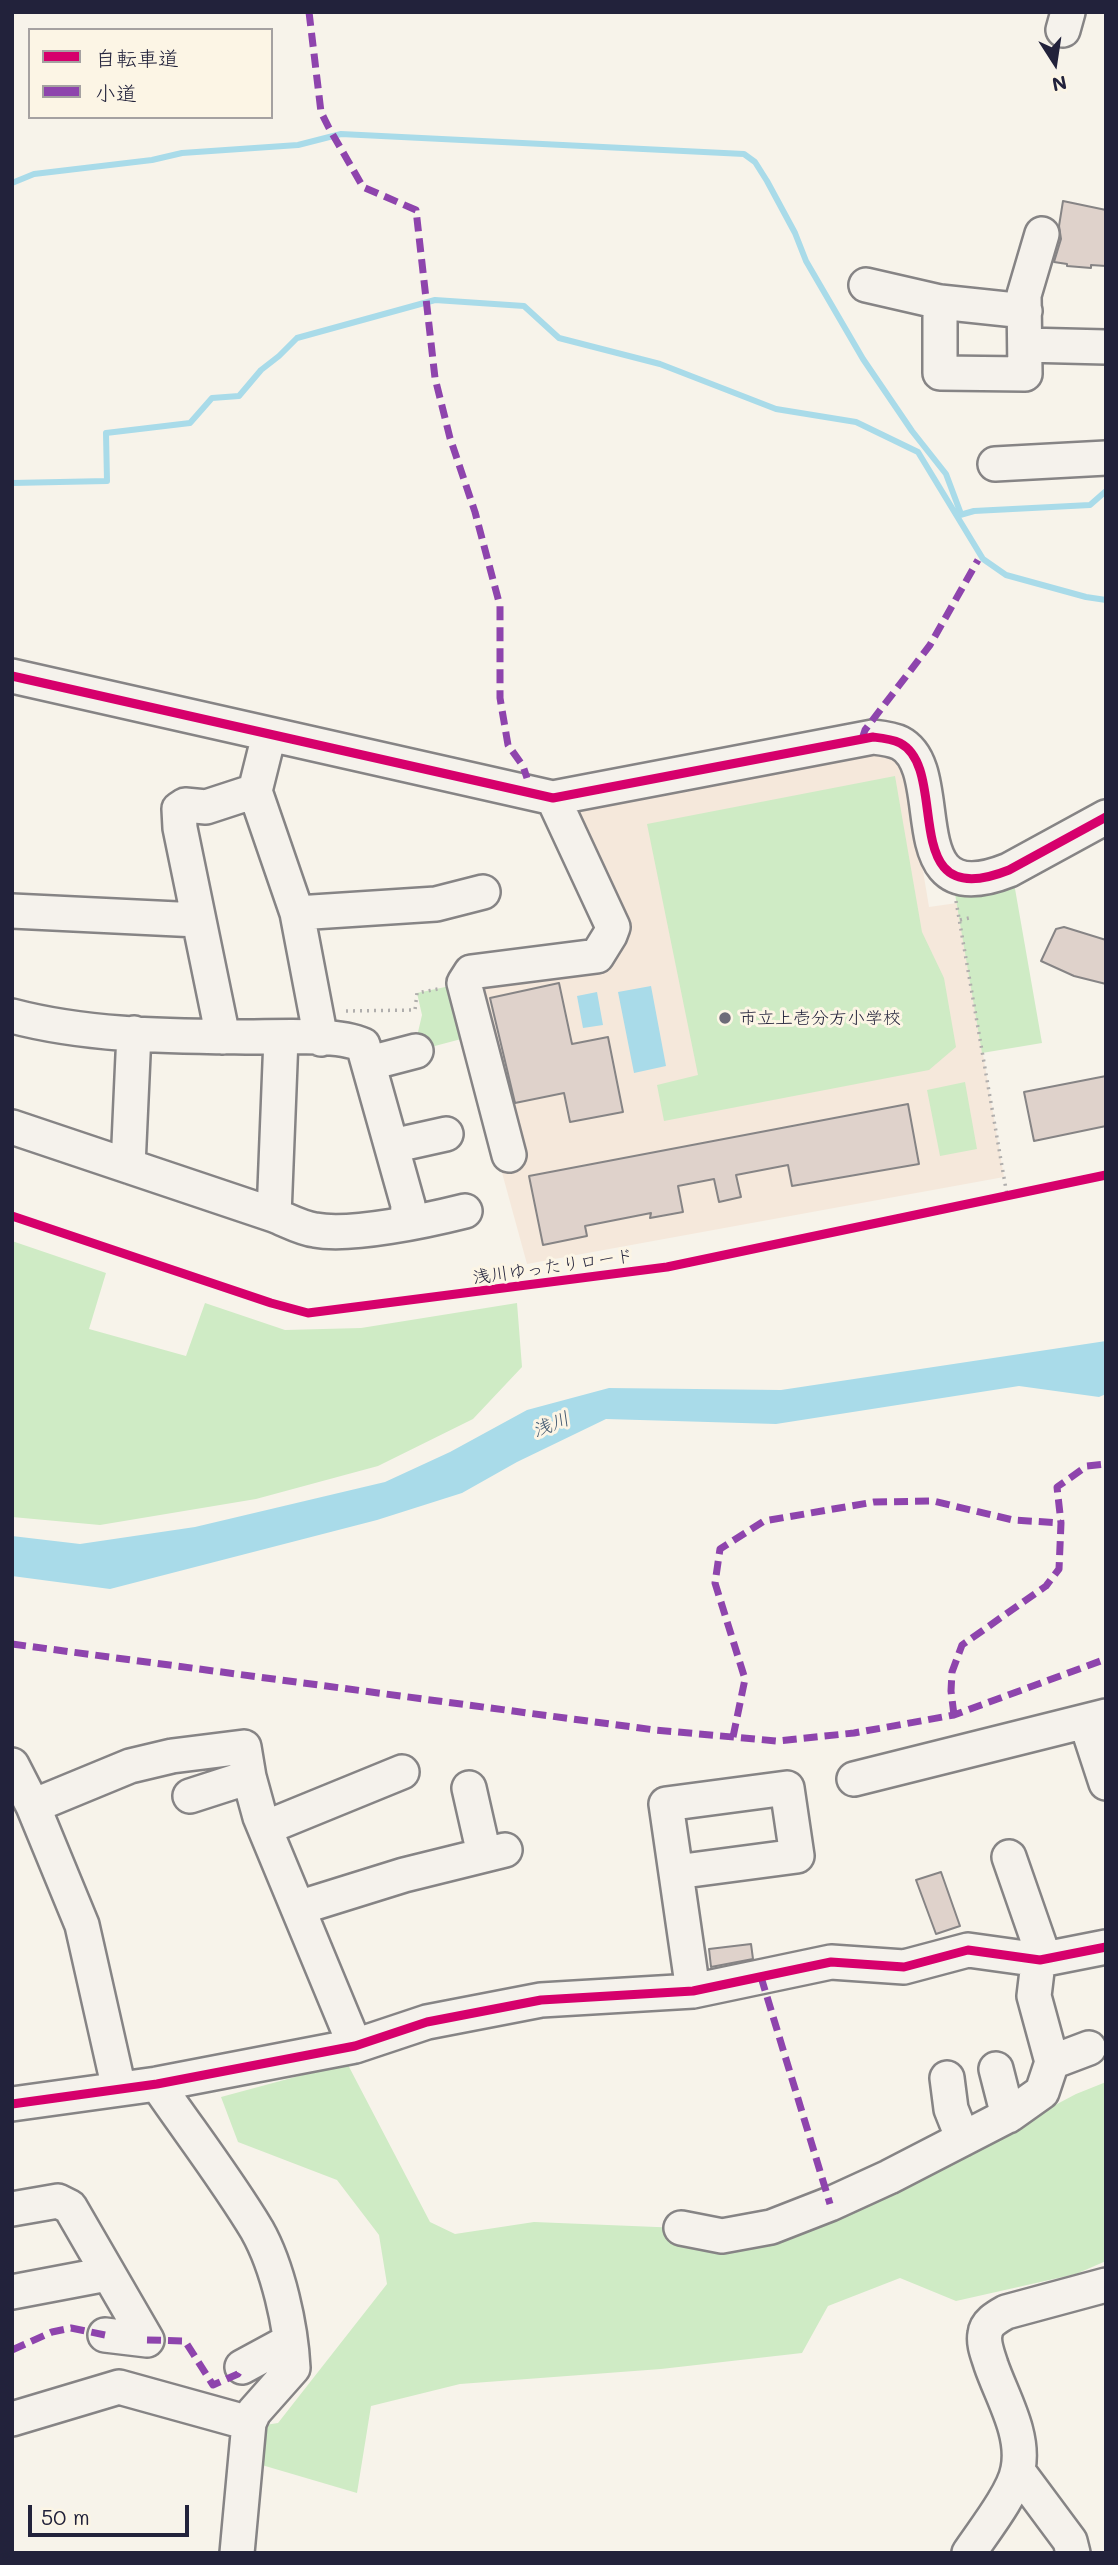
<!DOCTYPE html>
<meta charset="utf-8">
<style>
body{margin:0}
#map{position:relative;width:1118px;height:2565px;overflow:hidden;background:#f7f3ea;font-family:Mali,"Klee One",sans-serif}
canvas{display:block}
.frame{position:absolute;inset:0;border:14px solid #22223b;pointer-events:none}
.legend{position:absolute;left:28px;top:28px;width:245px;height:91px;box-sizing:border-box;background:#fcf5e5;border:2px solid #a5a1a1;margin:0;padding:9px 12px;list-style:none;font-size:21px;color:#22223b}
.legend li{display:flex;align-items:center;gap:14px;height:35px}
.legend b{width:35px;border:2px solid #a5a1a1}
.north{position:absolute;left:1020px;top:28px;width:70px;height:70px;-webkit-text-stroke:5px #fcf5e5;paint-order:stroke;rotate:168deg;font-size:19px;font-weight:700;line-height:28px;text-align:center;color:#22223b}
.north::after{content:'';display:block;margin:auto;width:24px;height:32px;background:#22223b;clip-path:polygon(50% 0,100% 100%,50% 72%,0 100%)}
.scale{position:absolute;left:28px;top:2505px;width:161px;height:32px;box-sizing:border-box;border:4px solid #22223b;border-top:0;padding-left:9px;font-size:21px;line-height:24px;white-space:nowrap;color:#22223b;-webkit-text-stroke:5px #fcf5e5;paint-order:stroke}
</style>
<div id="map">
<canvas width="1118" height="2565"></canvas>
<div class="frame"></div>
<ul class="legend">
<li><b style="height:9px;background:#d6006c"></b>自転車道</li>
<li><b style="height:9px;background:#8e44ad"></b>小道</li>
</ul>
<div class="north">N</div>
<div class="scale">50 m</div>
</div>
<script>
const context = document.querySelector('canvas').getContext('2d');
context.lineJoin = 'round';
function fill(path, color) {
  context.fillStyle = color;
  context.fill(path, 'evenodd');
}
function strokePath(path, color, width, dash) {
  context.strokeStyle = color;
  context.lineWidth = width;
  context.lineCap = dash ? 'butt' : 'round';
  context.setLineDash(dash || []);
  context.stroke(path);
}
function label(font, color, halo, rows, align = 'center') {
  context.font = font + ' Mali,"Klee One",sans-serif';
  context.lineWidth = 6;
  context.setLineDash([]);
  context.textBaseline = 'middle';
  context.strokeStyle = halo;
  context.fillStyle = color;
  for (const [text, x, y, turn = 0] of rows) {
    context.save();
    context.translate(x, y);
    context.rotate((+turn || 0) * Math.PI / 180);
    context.textAlign = isNaN(turn) ? turn : align;
    if (halo) context.strokeText(text, 0, 0);
    context.fillText(text, 0, 0);
    context.restore();
  }
}
fill(new Path2D(`
 M885 753 903 767 908 780 929 907 957 903 1004 1177 527 1264 498 1158 471 972 610 935 561 816 583 806Z`), '#f5e8db');
fill(new Path2D(`
 M895 776 922 932 944 978 956 1047 929 1070 664 1121 657 1085 698 1075 647 824Z
 M1014 883 1042 1043 982 1053 955 894Z
 M450 986 465 1038 416 1051 415 1045 422 1015 417 993Z
 M965 1082 977 1149 940 1156 927 1090Z
 M12 1241 106 1273 89 1329 186 1356 205 1303 285 1330 361 1328 517 1303 522 1367 473 1419 378 1466 256 1499 100 1525 12 1517Z
 M347 2063 430 2222 455 2234 534 2222 681 2228 722 2236 953 2159 1076 2094 1106 2082V2261L1076 2274 956 2301 900 2278 828 2306 802 2353 661 2369 460 2384 371 2406 357 2493 255 2463 259 2426 278 2423 387 2284 379 2235 337 2180 238 2142 221 2097Z`), '#cfebc5');
fill(new Path2D(`
 M651 986 666 1066 634 1073 618 992Z
 M597 992 603 1025 583 1028 577 996Z
 M1106 1341V1394L1099 1397 1019 1386 776 1424 606 1419 517 1462 462 1493 377 1520 110 1589 12 1576V1536L80 1544 195 1527 385 1482 450 1452 527 1410 609 1388 781 1390Z`), '#a9dbe9');
strokePath(new Path2D(`
 M12 183 34 174 152 160 182 153 298 145 341 134 744 154 755 162 767 181 795 233 806 261 863 359 912 431 946 474 961 514
 M12 483 107 481 106 433 190 423 212 398 239 396 261 370 279 356 297 338 435 300 524 306 559 338 660 364 776 409 856 422 918 452 983 559 1006 575 1086 597 1106 600
 M960 515 974 511 1090 505 1106 491`), '#a9dbe9', 6);
const building = new Path2D(`
 M1063 201 1106 210V266L1091 265V268L1067 266V264L1054 262 1061 239 1059 226Z
 M1064 927 1106 940V984L1074 976 1041 961 1056 929Z
 M559 983 572 1044 608 1037 623 1112 570 1122 564 1093 515 1103 490 998Z
 M1106 1076V1126L1034 1141 1024 1092Z
 M908 1104 919 1164 792 1186 788 1165 736 1175 741 1197 719 1202 714 1179 678 1186 683 1212 650 1218 651 1213 585 1226 587 1236 543 1245 529 1176Z
 M941 1872 960 1926 936 1934 916 1880Z
 M751 1944 753 1959 711 1967 709 1949Z`);
fill(building, '#dfd2cb');
strokePath(building, '#868485', 2);
const minor = new Path2D(`
 M1063 30 1068 12
 M866 285 940 302 1025 311
 M940 302V373L1025 374 1024 295 1042 234
 M1025 345 1106 347
 M995 464 1106 458
 M12 676 553 798 873 737C882 738 892 739 900 743 952 770 894 916 1009 870L1106 817
 M269 735 255 791 297 913 321 1039
 M12 911 198 920
 M297 913 436 904 483 892
 M12 1016C88 1036 168 1036 246 1037 276 1037 337 1033 363 1045L408 1205 407 1222
 M223 1037 180 828 179 809 185 805 206 807 255 791
 M370 1063 416 1051
 M12 1127 274 1215C287 1220 301 1228 315 1230 351 1237 429 1220 465 1211
 M392 1146 446 1134
 M509 1155 464 983 471 972 597 956 610 935 613 927 553 798
 M128 1166 134 1033
 M274 1215 281 1038
 M1086 1722 1106 1783
 M12 1765 33 1806 82 1925 119 2089
 M854 1779 1106 1716
 M469 1788 484 1854
 M190 1796 249 1777
 M33 1806 130 1766 172 1756 244 1747 249 1777 260 1817 355 2046
 M265 1828 402 1772
 M676 1872 797 1856 787 1788 666 1804 693 1991
 M298 1908 404 1875 505 1850
 M1052 2062 1089 2048
 M996 2069 1008 2116
 M947 2078 951 2109 963 2139
 M157 2084C190 2132 227 2180 257 2230 278 2267 291 2326 293 2368L254 2412 249 2423 237 2553
 M12 2104 157 2084 355 2046 427 2022 541 2000 693 1991 831 1962 904 1967 968 1950 1040 1960 1106 1947
 M12 2209 58 2201 70 2207 147 2340
 M681 2228 722 2236 771 2227 830 2204 889 2177 1011 2114 1042 2092 1052 2062 1034 1996 1040 1946 1009 1857
 M12 2292 107 2274
 M105 2335 147 2340
 M242 2367 290 2341
 M12 2419 119 2387 249 2423
 M1018 2471 1070 2541 1073 2553
 M969 2553C983 2532 1014 2493 1018 2469 1025 2434 1002 2397 991 2365 988 2355 983 2344 985 2334 986 2323 997 2317 1006 2312L1106 2285`);
strokePath(minor, '#868485', 38);
strokePath(new Path2D(`
 M956 901 1007 1195
 M960 920 969 918
 M346 1011 415 1010 417 993 438 989`), '#b0aead', 3.5, [2, 5]);
strokePath(minor, '#f5f2ec', 33);
strokePath(new Path2D(`
 M309 12 321 112 329 128 363 187 416 210 435 378 450 438 475 512 500 606V698L508 745 523 766 527 778
 M862 739 865 730 930 645 978 560
 M12 1644 655 1730 777 1741 854 1733 954 1715 1106 1659
 M954 1715 951 1691 952 1672 962 1645 1046 1586 1059 1569 1061 1523 1057 1487 1087 1466 1106 1464
 M733 1737 745 1679 715 1583 720 1549 764 1521 874 1502 933 1501 1013 1520 1061 1523
 M761 1977 830 2204
 M147 2340 185 2341 213 2385 238 2374 242 2367
 M12 2350 52 2332 71 2328 105 2335`), '#8e44ad', 7, [14, 7]);
strokePath(new Path2D(`
 M12 676 553 798 873 737C882 738 892 739 900 743 952 770 894 916 1009 870L1106 817
 M12 1216 271 1303 308 1313 667 1267 1106 1175
 M12 2104 157 2084 355 2046 427 2022 541 2000 693 1991 831 1962 904 1967 968 1950 1040 1960 1106 1947`), '#d6006c', 9);
for (const [x, y, r, color] of [
 [725,1018,7,"#6d6b78"]
]) {
  const dot = new Path2D();
  dot.arc(x, y, r, 0, 2 * Math.PI);
  context.fillStyle = color;
  context.fill(dot);
  strokePath(dot, '#fcf5e5', 2.5);
}
label('18px', '#22223b', '#fcf5e5', [
 ["市立上壱分方小学校",739,1018]
], 'left');
label('18px', '#22223b', '#fcf5e5', [
 ["浅川ゆったりロード",553,1267,-8]
]);
label('italic 19px', '#40576f', '#fcf5e5', [
 ["浅川",551,1425,-22]
]);
</script>
